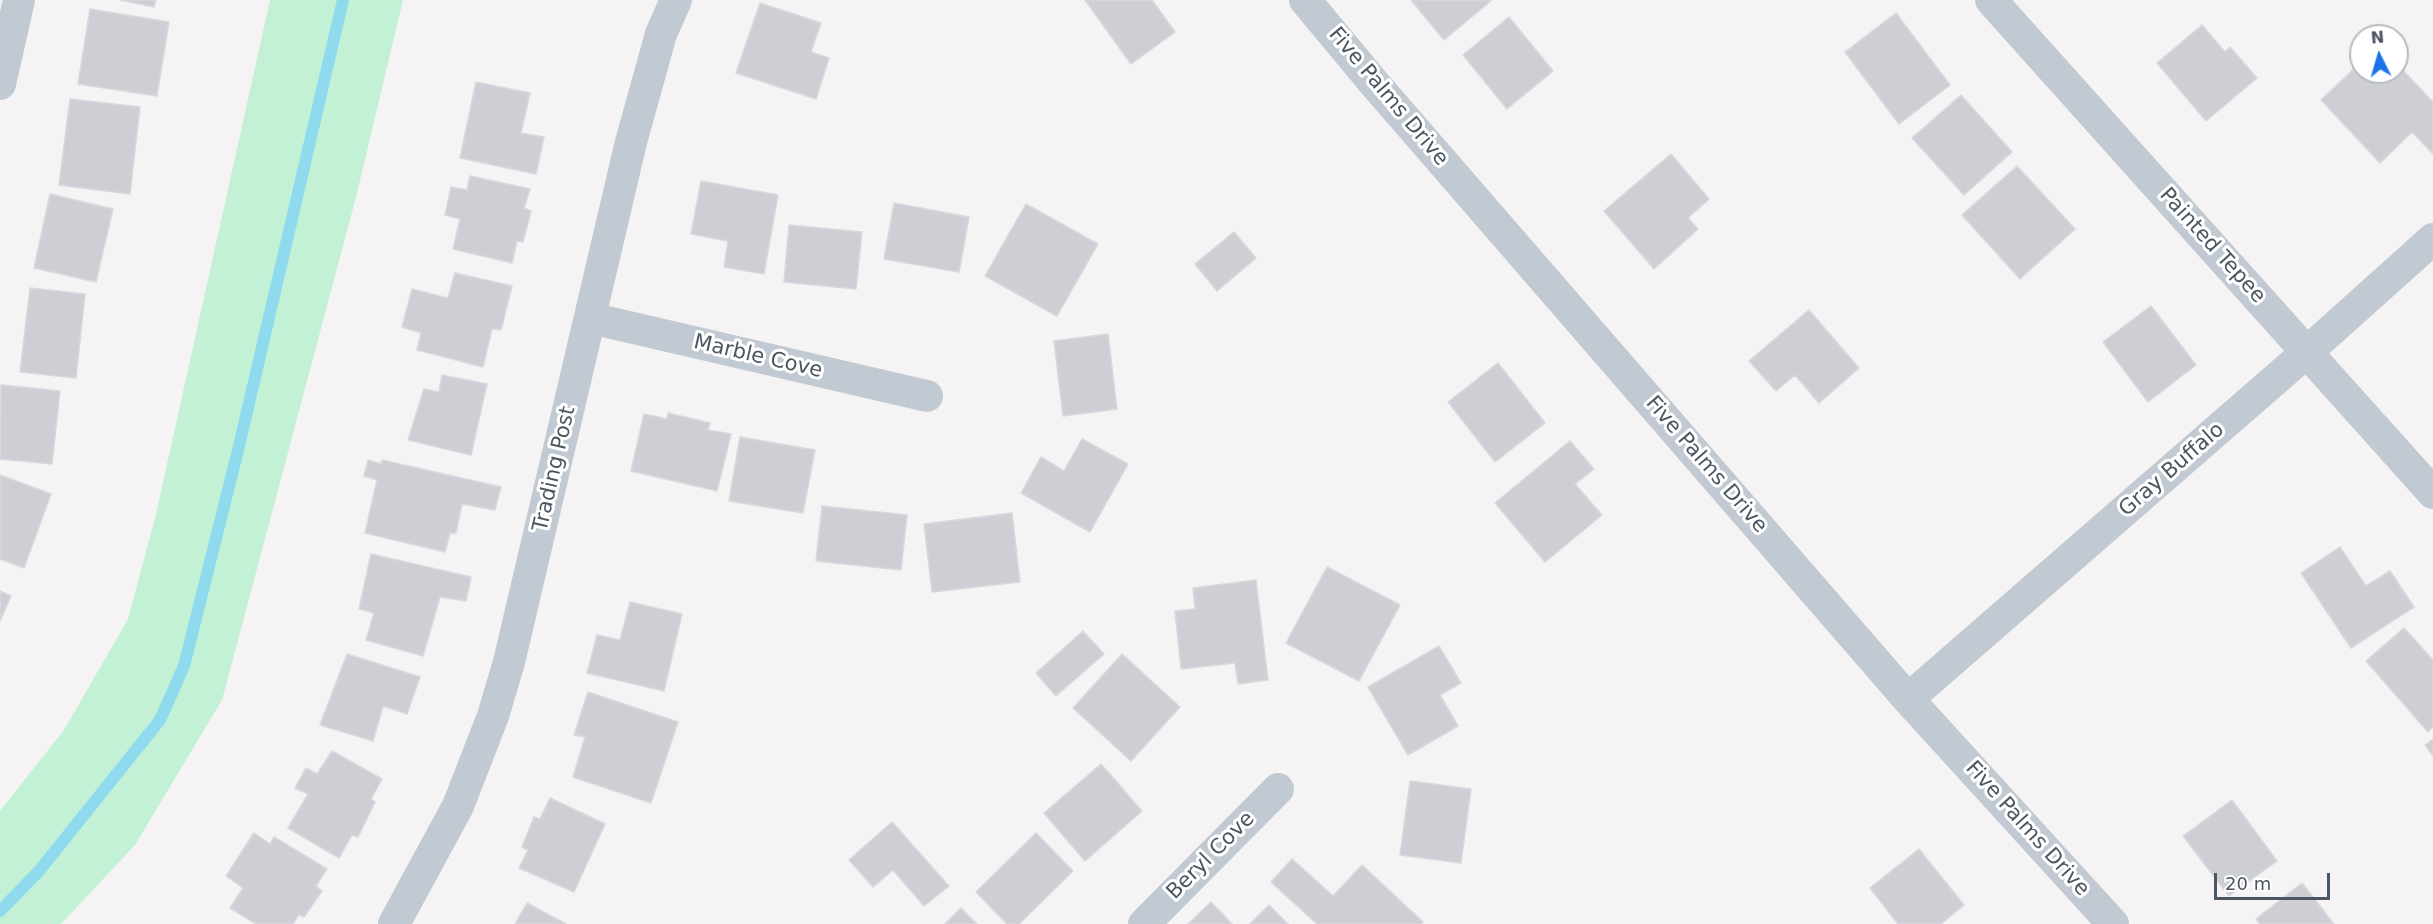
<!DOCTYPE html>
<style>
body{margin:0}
#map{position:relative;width:2433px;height:924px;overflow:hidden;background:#f5f3f3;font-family:"DejaVu Sans",sans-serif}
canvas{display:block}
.north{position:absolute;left:2349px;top:24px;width:60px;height:60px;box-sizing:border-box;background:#fff;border:2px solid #b7bbc0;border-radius:50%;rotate:355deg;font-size:16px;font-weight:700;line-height:24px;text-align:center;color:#4a5661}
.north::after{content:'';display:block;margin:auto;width:21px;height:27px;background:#1a73e8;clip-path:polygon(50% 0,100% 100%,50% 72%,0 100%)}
.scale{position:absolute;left:2214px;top:873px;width:116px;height:27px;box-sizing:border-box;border:3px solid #4a5661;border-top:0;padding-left:8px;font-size:18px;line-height:21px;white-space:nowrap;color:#4a5661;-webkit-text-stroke:4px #fff;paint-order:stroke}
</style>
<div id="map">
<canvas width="2433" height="924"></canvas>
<div class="north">N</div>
<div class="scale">20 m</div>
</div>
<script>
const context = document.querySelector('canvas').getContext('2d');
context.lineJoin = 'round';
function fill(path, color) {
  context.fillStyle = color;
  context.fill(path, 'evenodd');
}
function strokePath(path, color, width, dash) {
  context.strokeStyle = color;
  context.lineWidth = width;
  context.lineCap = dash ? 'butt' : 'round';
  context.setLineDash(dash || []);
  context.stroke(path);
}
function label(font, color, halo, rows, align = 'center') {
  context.font = font + ' "DejaVu Sans",sans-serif';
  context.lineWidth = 6;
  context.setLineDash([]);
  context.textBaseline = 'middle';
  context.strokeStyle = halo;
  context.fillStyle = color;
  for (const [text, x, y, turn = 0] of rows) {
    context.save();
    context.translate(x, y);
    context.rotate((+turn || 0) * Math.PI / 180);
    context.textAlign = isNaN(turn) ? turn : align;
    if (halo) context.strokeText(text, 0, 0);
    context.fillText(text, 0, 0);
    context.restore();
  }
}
fill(new Path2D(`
 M270 0H403L356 197 222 700 135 845 61 924H0V811L64 730 128 619 155 518Z`), '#c3f1d5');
strokePath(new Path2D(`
 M0 911 39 871 160 720 184 666 239 446 343 0`), '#90daee', 12);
const building = new Path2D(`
 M120 0H156L154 7Z
 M1085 0H1152L1175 32 1131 64Z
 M1411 0H1492L1444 40Z
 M760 3 821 23 811 52 829 58 816 99 736 73Z
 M90 9 169 22 157 96 78 84Z
 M1896 13 1950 85 1899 124 1845 52Z
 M1509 17 1553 71 1507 109 1463 55Z
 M2202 25 2225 52 2230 47 2257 78 2206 121 2157 63Z
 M2361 62V72H2397V64L2433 102V154L2412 132 2380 163 2321 100Z
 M476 82 530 93 521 133 544 137 536 174 460 158Z
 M1961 95 2012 152 1964 195 1912 138Z
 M70 99 140 107 130 194 59 185Z
 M1671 154 1709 199 1688 218 1698 229 1654 269 1604 211Z
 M2017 166 2075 229 2020 279 1962 215Z
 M470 176 530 189 524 208 531 211 523 242 517 241 512 263 453 249 460 219 445 215 451 187 467 190Z
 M701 181 778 195 764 274 724 267 728 241 691 234Z
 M50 194 113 209 96 282 34 268Z
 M894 203 969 217 959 272 884 259Z
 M1026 204 1098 244 1057 316 985 276Z
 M789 225 862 232 856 289 784 282Z
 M1234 232 1256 258 1217 291 1195 264Z
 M455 273 512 286 501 330 492 329 483 367 417 350 421 333 402 327 412 289 448 298Z
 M30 288 85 294 76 378 20 372Z
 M2151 306 2196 365 2148 402 2103 342Z
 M1809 310 1859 368 1819 403 1795 375 1776 391 1749 361Z
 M1108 334 1117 409 1063 416 1054 341Z
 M1498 363 1545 423 1495 462 1448 402Z
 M442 375 487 384 471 455 408 440 424 389 439 392Z
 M1 385 60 391 52 464 0 459Z
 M668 413 710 423 708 430 731 434 717 491 631 471 644 414 667 419Z
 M740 437 815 450 803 513 729 501Z
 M1082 439 1128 464 1090 532 1021 493 1041 457 1064 471Z
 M1570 441 1594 469 1575 484 1602 515 1545 562 1495 503Z
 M368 460 381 464 382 460 501 487 495 510 462 504 456 533H450L445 552 365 533 377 480 364 476Z
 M0 475 51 494 24 568 0 559Z
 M822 506 907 515 901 570 816 561Z
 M1012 513 1020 582 932 592 924 524Z
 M2340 547 2366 586 2390 571 2414 607 2351 648 2301 573Z
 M371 554 471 577 466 601 440 597 423 656 366 640 374 613 359 609Z
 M1327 567 1400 605 1359 681 1286 643Z
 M1256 580 1268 680 1238 684 1235 663 1181 669 1175 611 1195 609 1193 588Z
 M0 591 11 596 0 621Z
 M630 602 682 614 664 691 587 673 597 635 620 640Z
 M2404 628 2433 660V727L2428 732 2366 661Z
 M1083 631 1104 654 1056 696 1036 673Z
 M1439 646 1461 683 1440 695 1458 726 1408 755 1368 687Z
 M347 654 420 677 407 714 383 706 373 741 320 725Z
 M1122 654 1180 707 1131 761 1073 708Z
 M588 692 678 722 651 803 573 777 585 737 574 735Z
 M2433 739V756L2425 745Z
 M332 751 382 779 371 799 375 802 358 837 352 835 339 858 288 828 308 794 295 788 306 768 317 774Z
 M1101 764 1142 811 1085 861 1044 813Z
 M1410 781 1471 789 1461 863 1400 855Z
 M550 798 605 824 574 892 519 868 528 850 522 847 534 817 540 819Z
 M2232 800 2277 861 2229 896 2183 836Z
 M892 822 949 886 924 906 893 870 873 887 849 860Z
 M254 833 270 844 274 837 327 869 316 886 322 891 304 917 299 914 293 924H256L230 908 243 888 226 876Z
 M1036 833 1073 871 1019 924H1007L976 892Z
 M1919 849 1964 905 1941 924H1898L1870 888Z
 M1292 859 1333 896 1362 865 1423 922 1421 924H1317L1271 882Z
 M2302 883 2334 924H2260L2256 919Z
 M1211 902 1232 924H1188Z
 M527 903 566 924H515Z
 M1269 905 1288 924H1250Z
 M961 908 977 924H945Z`);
fill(building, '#cdcfd5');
strokePath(building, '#d7d9de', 1.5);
strokePath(new Path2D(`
 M1305 0 1374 83 1908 699 2113 924
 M1991 0 2433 493
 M0 84 19 0
 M590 318 927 396
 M1908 699 2307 352 2433 239
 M394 924 458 806 493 716 509 662 631 142 661 34 676 0
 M1144 924 1278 789`), '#c1cad2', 32);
label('21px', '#4a5661', '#fff', [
 ["Five Palms Drive",1388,97,50],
 ["Painted Tepee",2212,246,48],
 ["Marble Cove",758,357,13],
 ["Five Palms Drive",1706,465,49],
 ["Trading Post",555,469,-77],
 ["Gray Buffalo",2172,470,-41],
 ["Five Palms Drive",2027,829,48],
 ["Beryl Cove",1211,856,-45]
]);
</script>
